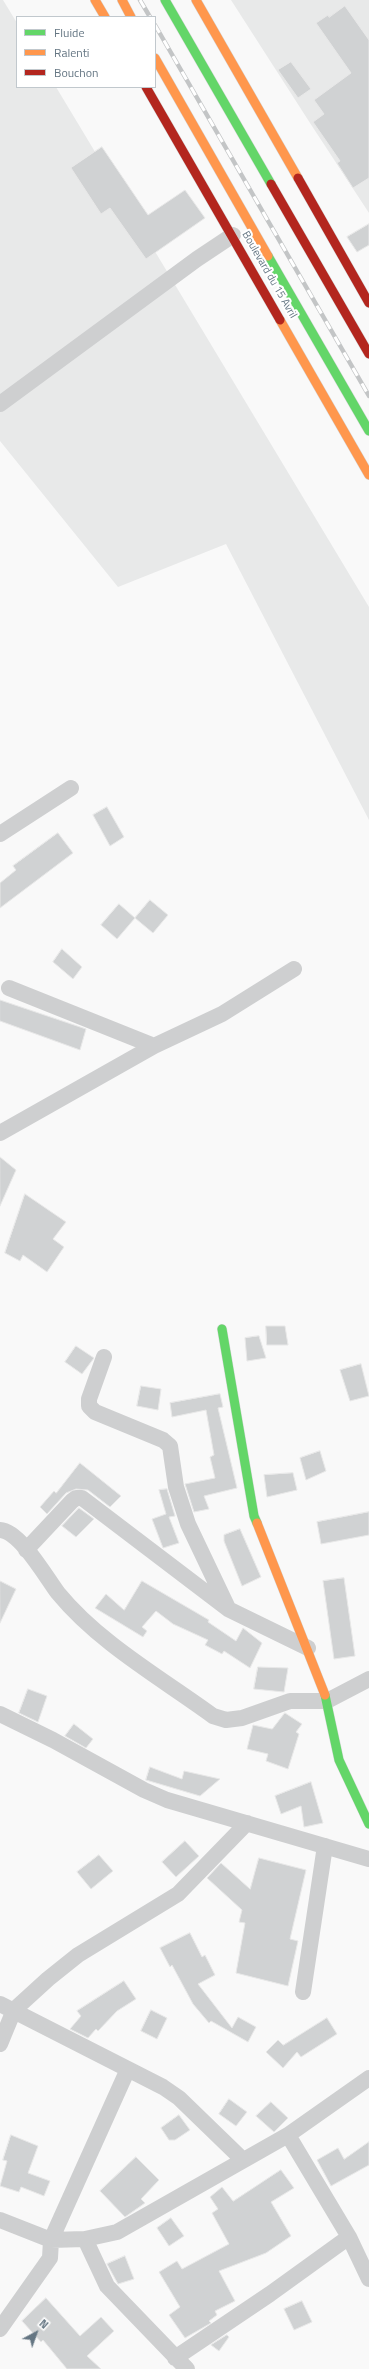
<!DOCTYPE html>
<style>
body{margin:0}
#map{position:relative;width:369px;height:2369px;overflow:hidden;background:#f9f9f9;font-family:"Titillium Web",sans-serif}
canvas{display:block}
.legend{position:absolute;left:16px;top:16px;width:140px;height:72px;box-sizing:border-box;background:#fff;border:1px solid #c1c8cd;margin:0;padding:5px 7px;list-style:none;font-size:12px;color:#657683}
.legend li{display:flex;align-items:center;gap:8px;height:20px}
.legend b{width:20px;border:1px solid #c1c8cd}
.north{position:absolute;left:16px;top:2313px;width:40px;height:40px;-webkit-text-stroke:3px #fff;paint-order:stroke;rotate:41deg;font-size:11px;font-weight:700;line-height:16px;text-align:center;color:#657683}
.north::after{content:'';display:block;margin:auto;width:14px;height:18px;background:#657683;clip-path:polygon(50% 0,100% 100%,50% 72%,0 100%)}
</style>
<div id="map">
<canvas width="369" height="2369"></canvas>
<ul class="legend">
<li><b style="height:5px;background:#63d668"></b>Fluide</li>
<li><b style="height:5px;background:#ff974d"></b>Ralenti</li>
<li><b style="height:5px;background:#b3261e"></b>Bouchon</li>
</ul>
<div class="north">N</div>
</div>
<script>
const context = document.querySelector('canvas').getContext('2d');
context.lineJoin = 'round';
function fill(path, color) {
  context.fillStyle = color;
  context.fill(path, 'evenodd');
}
function strokePath(path, color, width, dash) {
  context.strokeStyle = color;
  context.lineWidth = width;
  context.lineCap = dash ? 'butt' : 'round';
  context.setLineDash(dash || []);
  context.stroke(path);
}
function label(font, color, halo, rows, align = 'center') {
  context.font = font + ' "Titillium Web",sans-serif';
  context.lineWidth = 4;
  context.setLineDash([]);
  context.textBaseline = 'middle';
  context.strokeStyle = halo;
  context.fillStyle = color;
  for (const [text, x, y, turn = 0] of rows) {
    context.save();
    context.translate(x, y);
    context.rotate((+turn || 0) * Math.PI / 180);
    context.textAlign = isNaN(turn) ? turn : align;
    if (halo) context.strokeText(text, 0, 0);
    context.fillText(text, 0, 0);
    context.restore();
  }
}
fill(new Path2D(`
 M0 0H3L17 23V87H56L369 607V820L226 544 118 587 0 441Z
 M231 0H369V213L310 123Z`), '#e8e9e9');
const building = new Path2D(`
 M345 6 369 40V178L353 188 337 163 340 161 313 122 324 114 314 100 351 73 316 23 328 15 329 17Z
 M291 62 311 89 298 98 278 70Z
 M102 147 148 215 185 190 205 218 146 259 110 208 101 214 71 168Z
 M369 224V245L357 252 347 237Z
 M107 807 124 837 110 846 93 815Z
 M58 833 73 853 0 908V883L16 870 13 866Z
 M150 900 168 915 153 933 135 918Z
 M119 904 135 918 117 939 101 925Z
 M62 949 82 967 73 979 53 962Z
 M0 1000 86 1029 80 1050 0 1021Z
 M0 1157 16 1170 0 1206Z
 M25 1194 66 1222 53 1239 64 1247 47 1272 23 1255 20 1261 5 1253Z
 M266 1326H285L288 1345H267Z
 M259 1336 266 1358 247 1361 245 1338Z
 M76 1346 94 1358 82 1374 65 1362Z
 M361 1364 369 1396 350 1401 340 1370Z
 M141 1386 161 1389 158 1410 137 1406Z
 M220 1394 223 1407 218 1408 237 1488 204 1496 209 1509 194 1512 185 1484 215 1478 210 1457 214 1455 206 1410 172 1417 170 1403Z
 M320 1451 326 1471 306 1480 300 1458Z
 M80 1463 121 1496 110 1507 88 1490 76 1489 66 1493 47 1514 40 1507 54 1491 56 1493Z
 M293 1473 297 1490 267 1497 264 1475Z
 M167 1489 175 1516 169 1517 179 1543 163 1548 152 1519 166 1514 159 1490Z
 M79 1508 94 1519 76 1537 62 1526Z
 M369 1512V1535L321 1544 317 1522Z
 M240 1529 261 1577 242 1586 224 1541V1535Z
 M344 1578 355 1656 334 1659 323 1581Z
 M0 1581 16 1589 0 1623Z
 M142 1581 209 1620 208 1622 236 1641 243 1628 262 1643 250 1668 224 1651 222 1654 205 1645 208 1640 173 1624 156 1611 142 1627 147 1631 143 1637 95 1608 106 1594 124 1610Z
 M258 1667 288 1668 284 1692 254 1689Z
 M28 1689 47 1696 38 1722 19 1713Z
 M285 1713 302 1724 296 1732 299 1734 288 1769 266 1761 268 1754 247 1749 253 1725 272 1729Z
 M74 1724 93 1739 86 1748 65 1736Z
 M150 1767 182 1779 184 1771 220 1779 200 1796 146 1780Z
 M311 1782 323 1823 304 1827 301 1806 281 1814 275 1796Z
 M185 1841 199 1856 176 1877 162 1862Z
 M99 1855 113 1871 91 1889 77 1872Z
 M259 1858 306 1870 290 1939 298 1941 288 1986 236 1973 245 1923 239 1922 242 1910 207 1878 221 1863 250 1889Z
 M190 1933 202 1957 205 1955 215 1975 198 1984 232 2028 238 2017 256 2027 248 2042 211 2021 209 2023 193 2004 172 1965 170 1967 160 1948Z
 M124 1981 136 1999 117 2011 98 2031 96 2029 88 2038 70 2029 81 2016 77 2011Z
 M151 2010 167 2018 157 2039 141 2031Z
 M327 2018 337 2034 301 2057 297 2052 283 2068 266 2052 278 2040 283 2045Z
 M229 2099 247 2112 236 2126 219 2114Z
 M271 2102 288 2118 274 2132 256 2116Z
 M179 2115 190 2130 175 2140H169L161 2128Z
 M11 2135 38 2146 28 2173 50 2181 44 2196 21 2187 19 2192 0 2186 7 2161 3 2160Z
 M369 2142V2165L331 2186 317 2160 338 2148 344 2159Z
 M136 2157 159 2180 141 2199 145 2203 125 2217 100 2191Z
 M281 2170 294 2188 271 2202 291 2236 266 2253 219 2271 235 2301 215 2311 217 2315 209 2321 211 2323 185 2338 169 2315 180 2307 159 2272 177 2261 182 2269 229 2244 212 2213 218 2209 210 2197 222 2187 233 2201Z
 M171 2218 184 2236 169 2246 157 2228Z
 M125 2256 134 2279 118 2284 107 2264Z
 M46 2298 80 2336 101 2317 114 2331 87 2356 101 2369H67L43 2340 41 2342 22 2321Z
 M302 2301 312 2322 294 2330 284 2309Z
 M227 2335 229 2337 219 2351 211 2345Z`);
fill(building, '#d0d2d3');
strokePath(building, '#e8e8e8', 1);
const fast = new Path2D(`
 M165 0 271 184
 M268 256 369 431
 M222 1329 254 1516 257 1523
 M325 1695 339 1760 369 1824`);
const slow = new Path2D(`
 M95 0 105 17
 M122 0 131 17
 M196 0 298 178
 M155 58 268 256
 M280 320 369 475
 M257 1523 325 1695`);
const jam = new Path2D(`
 M146 87 280 320
 M298 178 369 303
 M271 184 369 354`);
strokePath(fast, '#d5d6d7', 10);
strokePath(slow, '#d5d6d7', 10);
strokePath(jam, '#d5d6d7', 10);
strokePath(new Path2D(`
 M0 404 197 259 233 235
 M0 834 71 788
 M9 988 154 1046
 M0 1133 154 1046 222 1014 294 969
 M104 1357 89 1399V1406L95 1412 163 1440 170 1446 176 1487 188 1524 227 1606
 M0 1530C20 1531 46 1577 58 1593 99 1643 161 1678 213 1716L226 1720 242 1718 290 1701H327L369 1679
 M26 1550 72 1501 76 1498H82L228 1609 308 1648
 M0 1714 53 1740 144 1790 167 1800 369 1859
 M303 1992 325 1846
 M0 2004 163 2087 179 2098 243 2160
 M0 2044 14 2010 48 1979 78 1955 178 1894 247 1823
 M288 2135 349 2237 369 2279
 M0 2220 51 2240 85 2239 117 2232 288 2135 369 2078
 M85 2239 107 2286 187 2369
 M0 2329 50 2258 51 2240 128 2069
 M175 2358 270 2294 349 2237`), '#cecfd0', 16);
strokePath(fast, '#63d668', 9);
strokePath(slow, '#ff974d', 9);
strokePath(jam, '#b3261e', 9);
const rail = new Path2D(`
 M140 0 150 17
 M155 25 369 396`);
strokePath(rail, '#c3c5c6', 4.5);
strokePath(rail, '#fff', 3, [9]);
label('11px', '#657683', '#fff', [
 ["Boulevard du 15 Avril",269,275,60]
]);
</script>
